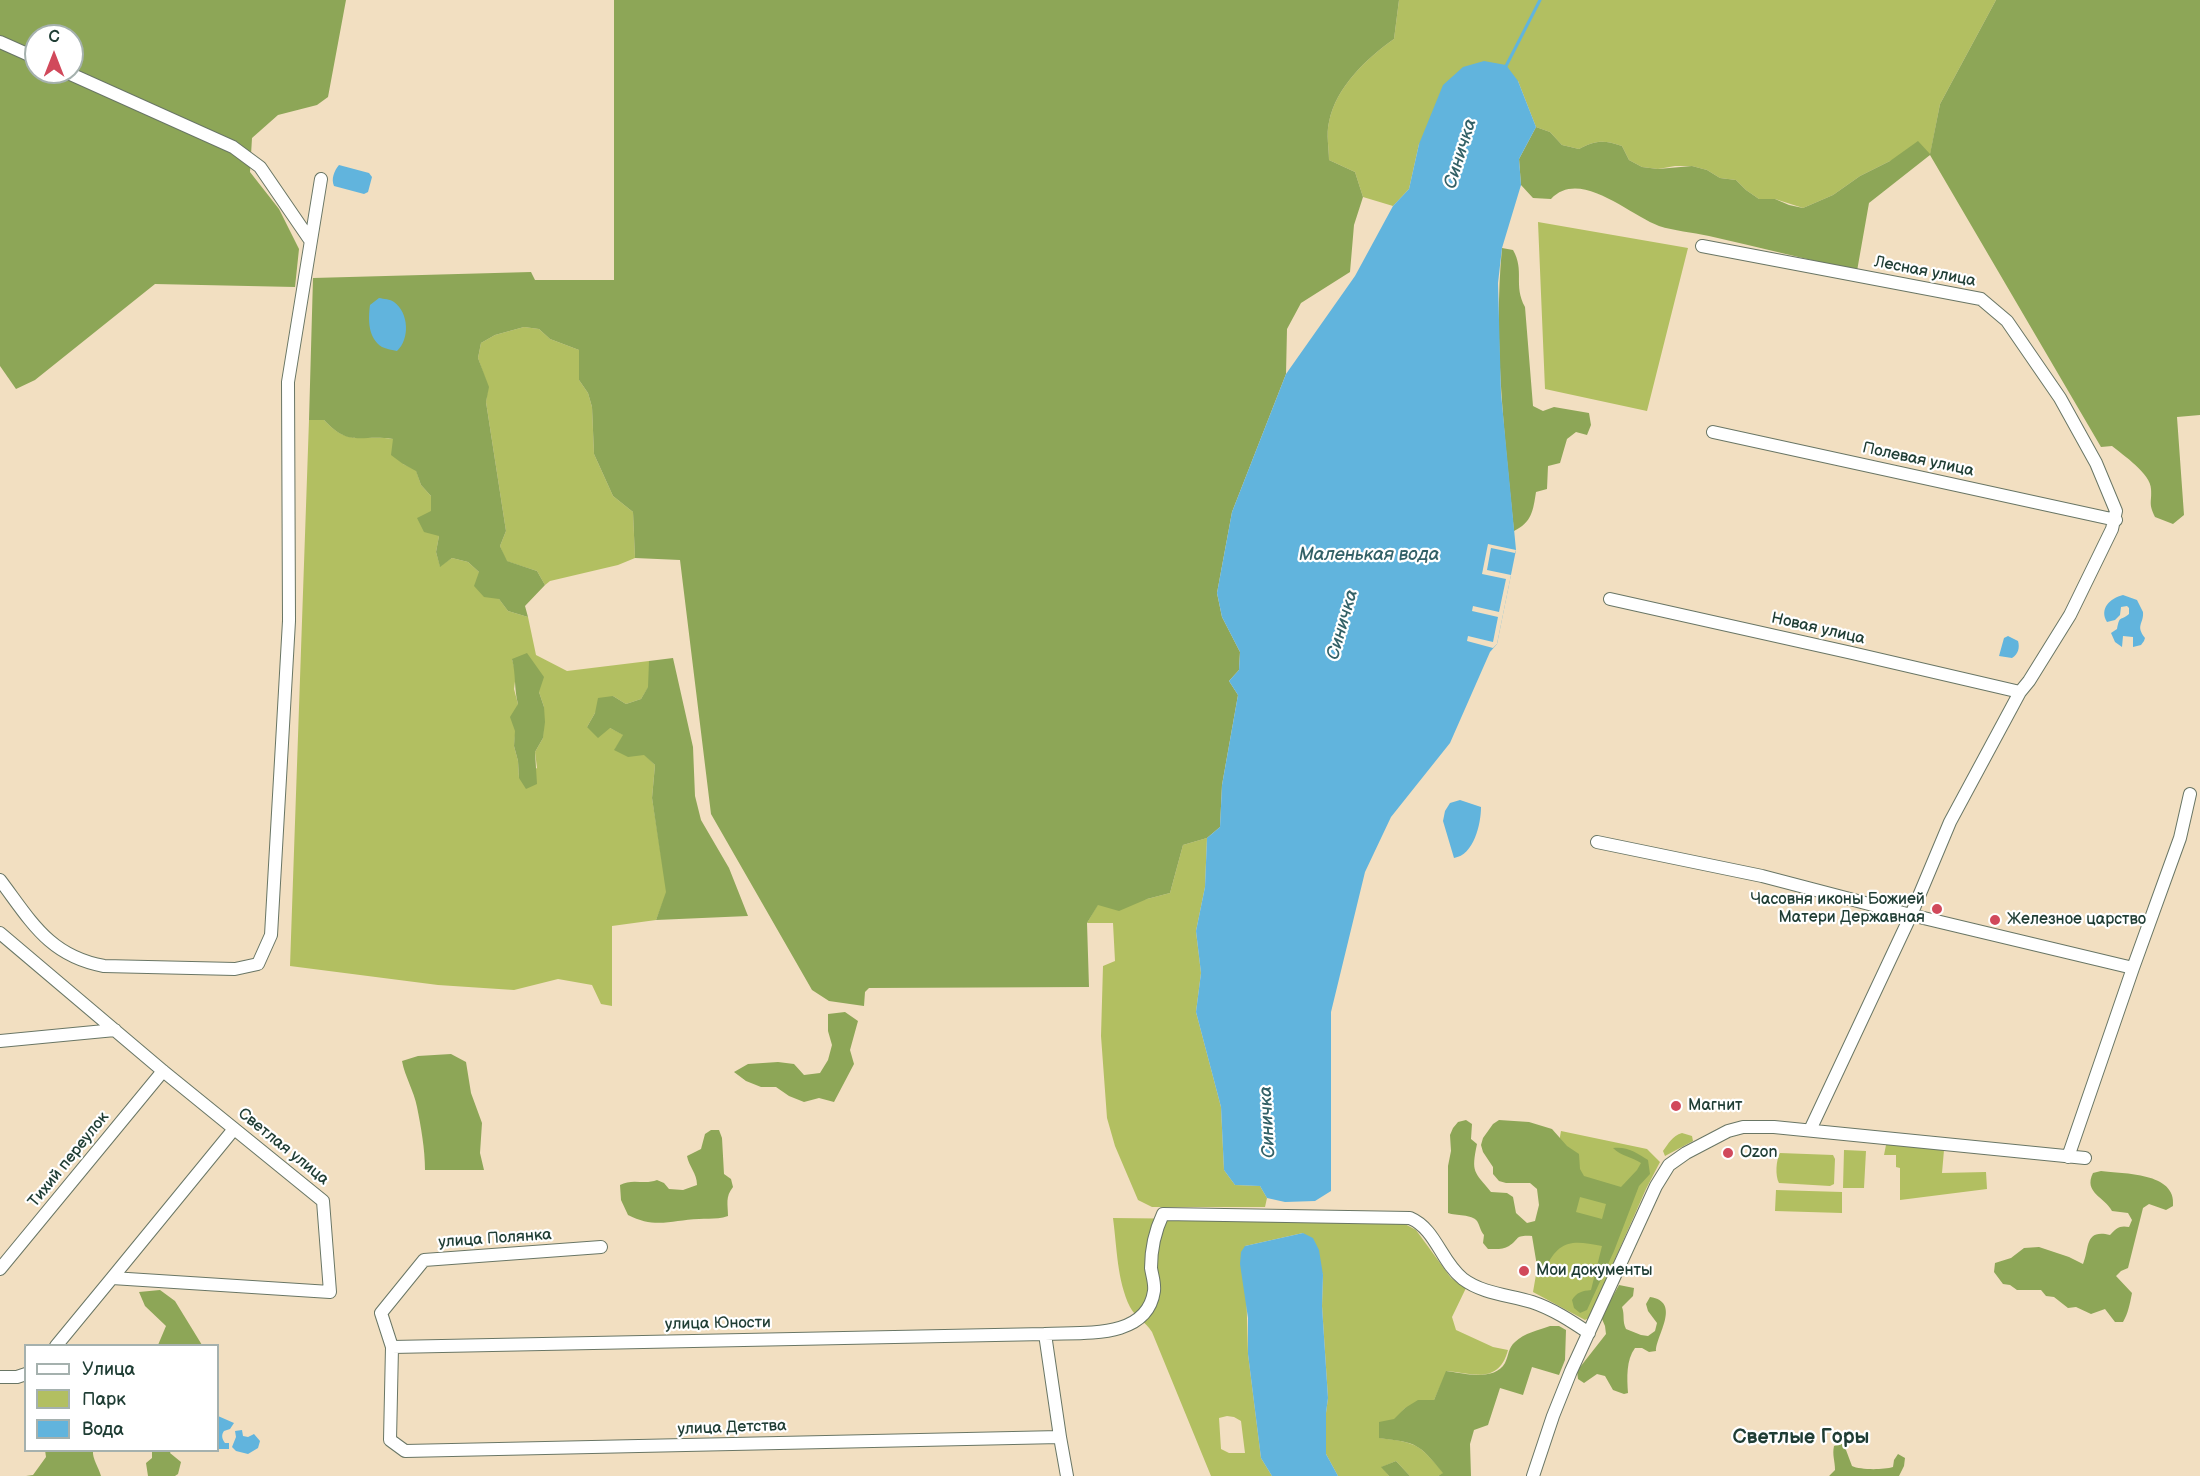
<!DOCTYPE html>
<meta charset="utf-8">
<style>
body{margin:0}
#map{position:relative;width:2200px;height:1476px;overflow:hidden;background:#f2dfc1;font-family:"Balsamiq Sans",sans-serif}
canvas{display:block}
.legend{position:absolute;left:24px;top:1344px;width:195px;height:108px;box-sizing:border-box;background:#fff;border:2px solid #a5b1ae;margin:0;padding:8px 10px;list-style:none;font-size:18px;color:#1f3d34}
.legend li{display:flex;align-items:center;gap:12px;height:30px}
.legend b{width:30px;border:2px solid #a5b1ae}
.north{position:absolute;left:24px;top:24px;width:60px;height:60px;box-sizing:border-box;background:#fff;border:2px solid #a5b1ae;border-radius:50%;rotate:0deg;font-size:16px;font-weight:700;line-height:24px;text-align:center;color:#1f3d34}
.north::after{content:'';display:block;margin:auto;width:21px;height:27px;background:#d1495b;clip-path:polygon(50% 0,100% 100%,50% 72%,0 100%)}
</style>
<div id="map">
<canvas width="2200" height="1476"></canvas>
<ul class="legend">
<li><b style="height:8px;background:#fff"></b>Улица</li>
<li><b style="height:16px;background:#b2bf61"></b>Парк</li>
<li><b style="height:16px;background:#61b4dd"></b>Вода</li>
</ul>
<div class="north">С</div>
</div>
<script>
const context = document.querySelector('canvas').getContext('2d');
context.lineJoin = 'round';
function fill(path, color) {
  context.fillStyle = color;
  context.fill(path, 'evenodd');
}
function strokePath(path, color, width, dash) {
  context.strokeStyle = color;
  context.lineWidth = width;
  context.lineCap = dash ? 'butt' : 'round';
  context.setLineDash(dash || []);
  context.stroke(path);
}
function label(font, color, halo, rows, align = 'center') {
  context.font = font + ' "Balsamiq Sans",sans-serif';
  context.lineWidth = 4.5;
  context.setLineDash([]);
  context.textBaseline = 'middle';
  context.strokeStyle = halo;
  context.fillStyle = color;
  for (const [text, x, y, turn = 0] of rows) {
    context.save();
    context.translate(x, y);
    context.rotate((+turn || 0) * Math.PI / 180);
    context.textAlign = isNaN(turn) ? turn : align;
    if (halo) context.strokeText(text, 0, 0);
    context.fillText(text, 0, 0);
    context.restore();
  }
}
fill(new Path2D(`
 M1399 0H1996L1940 104 1930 155 1890 161 1860 176 1833 195 1803 208 1775 199H1759L1746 190 1736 180 1720 178 1707 170 1692 166H1675L1658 169 1642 167 1629 160 1622 146C1604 140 1596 140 1579 149L1562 145 1550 132 1536 127 1518 81 1419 144 1409 189 1393 206 1363 197 1355 172 1329 160C1329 148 1326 134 1329 122 1336 87 1366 59 1394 39Z
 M1538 222 1688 248 1647 411 1545 389Z
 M524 327 539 329 550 339 579 350V380L588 393 592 407 594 454 613 496 633 512 635 558 618 565 550 581 545 585 537 571 506 561 500 546 506 531 486 402 488 387 478 358 481 343 495 335Z
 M309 420H324C349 447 361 434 394 439L403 464 416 470 421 485 431 496V511L439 536 436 552 440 566 452 558 468 562 479 572 508 611 528 617 536 655 567 671 649 661V686L641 699 626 704 613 696 595 713 587 727 610 728 624 735 615 749 628 756 644 754 655 765 652 798 667 892 656 920 612 926V1006L601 1004 592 985 558 979 514 990 438 985 290 966ZM512 659 539 692 544 707 543 738 535 752 537 768 519 778 518 761 514 746 518 704 514 689 516 674Z
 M1207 838 1205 887 1196 931 1201 973 1196 1012 1221 1107 1224 1170 1235 1185 1260 1186 1267 1198 1265 1207H1152L1138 1200 1115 1146 1107 1118 1101 1036 1103 966 1115 961 1113 923H1087L1098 904 1147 899 1170 893 1183 845Z
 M1561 1131 1647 1149 1660 1162 1646 1189 1589 1318 1585 1320 1533 1292Z
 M1682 1133 1692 1136 1693 1141 1665 1156 1663 1151C1669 1143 1672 1136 1682 1133Z
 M1891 1144 1944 1150 1942 1173 1986 1172 1987 1189 1900 1200V1168L1896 1167V1155H1884L1886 1145Z
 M1844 1150 1866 1151 1864 1188H1843Z
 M1780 1153 1833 1155 1835 1159 1834 1184 1830 1186 1779 1183C1775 1176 1776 1160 1780 1153Z
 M1776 1190 1842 1192V1213L1775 1211Z
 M1113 1218 1387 1221 1403 1223 1416 1230 1451 1278 1466 1288 1452 1317 1456 1330 1493 1347 1508 1350C1499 1384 1474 1374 1447 1371L1434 1400 1405 1408 1380 1438C1419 1443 1418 1444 1444 1473L1438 1476H1410L1396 1461 1382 1467 1389 1476H1338L1326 1454V1413L1328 1398 1322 1306 1323 1275 1303 1233 1245 1246 1248 1354 1261 1458 1272 1476H1211L1152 1332C1146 1322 1135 1317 1130 1307 1117 1280 1117 1248 1113 1218ZM1227 1416 1234 1417 1241 1421 1245 1453H1229L1221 1449 1219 1418Z`), '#b2bf61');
fill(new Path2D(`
 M0 0H346L328 97 317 105 278 115 252 138 250 172 279 209 299 249 295 287 155 284 35 380 16 389 0 366ZM36 36H72V72H36Z
 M614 0H1399L1394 39C1366 59 1336 87 1329 122 1326 134 1329 148 1329 160L1355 172 1363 197 1354 225 1350 272 1301 303 1287 329 1286 374 1232 512 1217 593 1222 617 1240 652 1239 670 1229 681 1238 695 1222 785 1220 827 1207 838 1183 845 1170 893 1147 899 1119 911 1098 905 1087 923 1089 987 869 988 865 992 864 1006 829 1001 812 990 711 814 680 560 635 558 633 512 613 496 594 454 592 407 588 393 579 380V350L550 339 539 329 524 327 495 335 481 343 478 358 489 387 486 402 506 531 500 546 507 561 537 571 545 585 525 606 528 617 508 611 499 599 484 597 474 586 479 572 468 562 452 558 440 567 436 552 439 536 424 532 417 518 431 511V496L421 485 416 471 403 464 391 455 393 439C360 434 350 448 324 420H309L313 278 531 272 535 280H614Z
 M1996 0H2200V415L2177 417 2184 515 2173 524 2155 517C2148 503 2152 502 2151 489 2151 474 2123 455 2112 446L2101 447 1930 155 1869 203 1857 271C1807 259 1758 247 1709 236 1692 232 1674 231 1659 226 1629 215 1580 168 1551 199L1533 198 1521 185 1519 159 1536 127 1550 132 1562 145 1579 149C1596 140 1604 140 1622 146L1629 160 1642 167 1658 169 1692 166 1707 170 1720 178 1736 180 1746 190 1759 199H1775L1789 205 1803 208 1833 195 1860 176 1890 161 1918 141 1930 154 1940 104Z
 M1502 248 1513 250C1525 271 1513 285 1525 307L1533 406 1543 411 1554 407 1589 413 1591 425 1587 435 1576 432 1567 439 1560 463 1548 466 1547 489 1536 492C1533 511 1532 522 1514 531 1505 437 1493 342 1502 248Z
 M527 653 544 677 539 692 544 707 545 722 543 738 535 752 537 784 526 789 519 778 518 761 514 746 515 731 510 717 518 704C514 689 516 674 512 659Z
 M673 658 693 747 695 796 701 820 729 868 748 916 656 920 666 892 652 798 655 765 644 755 628 757 614 750 623 735 610 728 598 738 587 727 595 713 598 698 613 696 626 704 641 699 648 687 649 661Z
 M845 1012 858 1021 850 1050 854 1064 834 1102 819 1098 804 1102 789 1096 776 1087H761L746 1081 734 1072 748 1064 778 1062 794 1064 804 1075 820 1073 828 1060 832 1045 828 1031V1014Z
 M451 1054 466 1062 471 1093 482 1123 480 1153 484 1170H425C425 1149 421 1127 417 1107 414 1091 405 1077 402 1061L418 1056Z
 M1466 1120 1472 1124 1471 1139 1477 1144C1471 1173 1474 1171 1491 1192L1507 1193 1513 1197 1516 1213 1527 1223 1535 1221 1539 1205 1537 1189 1530 1183H1506L1499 1181 1493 1174V1167L1483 1152 1481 1145 1483 1138 1493 1124 1499 1120 1529 1122 1552 1129 1567 1146 1579 1154 1580 1169 1584 1176 1621 1187 1637 1170 1641 1163C1632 1157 1621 1156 1613 1148 1627 1146 1637 1153 1648 1160L1650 1174 1639 1186 1614 1251 1587 1310 1580 1313 1574 1308 1572 1300C1577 1292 1582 1291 1591 1290L1602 1246C1573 1240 1559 1239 1545 1269L1537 1266 1532 1236C1514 1235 1520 1239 1509 1246 1503 1250 1495 1249 1488 1249L1483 1243 1484 1235C1480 1230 1480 1226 1477 1221 1472 1214 1456 1216 1448 1213V1166L1451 1151 1450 1135 1453 1128 1458 1122ZM1580 1197 1606 1204 1602 1219 1576 1212Z
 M711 1130H719L722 1138 724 1174 731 1179 733 1187C725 1197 728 1204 728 1216 718 1220 709 1218 699 1219 672 1220 655 1229 628 1215L621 1200 620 1185C632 1178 645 1185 657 1180L664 1183 669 1189 683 1190 697 1185C697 1173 689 1167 687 1156L701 1149 705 1134Z
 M2101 1171C2123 1174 2177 1172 2173 1206L2166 1210 2149 1204 2143 1208 2128 1268 2121 1271 2116 1276 2132 1293C2130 1303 2128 1314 2123 1322H2115L2105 1309 2091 1314 2076 1307 2068 1308 2054 1297 2046 1296 2041 1290H2017L2010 1285 2003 1284 1994 1272 1995 1263 2011 1258 2024 1248 2039 1247 2069 1257 2083 1264C2090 1248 2084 1229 2110 1235 2116 1228 2120 1225 2129 1227L2132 1220 2128 1213 2112 1211C2105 1197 2083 1193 2093 1173Z
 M1619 1285 1634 1288 1633 1296 1622 1307C1625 1315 1622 1321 1626 1329L1641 1335 1648 1336 1655 1331 1657 1323 1648 1311 1646 1304 1650 1297C1682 1302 1656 1335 1656 1351L1649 1352 1642 1348H1635C1626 1360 1627 1378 1628 1393L1624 1394 1613 1390 1605 1376 1597 1374 1584 1383 1578 1379 1577 1371 1606 1334 1605 1326 1602 1319 1604 1312Z
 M160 1290 175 1301 202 1345H158L166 1326 145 1306 139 1292Z
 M1550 1326H1559L1566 1330 1565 1360 1559 1375 1532 1367 1523 1395 1500 1388 1488 1425 1474 1430 1470 1444 1471 1476H1438L1443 1473C1418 1443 1418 1443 1379 1438V1422L1394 1419 1405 1408 1418 1400H1434L1446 1371C1463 1373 1494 1382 1505 1363 1509 1355 1508 1348 1515 1342 1524 1333 1539 1330 1550 1326Z
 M1842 1444 1846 1450 1852 1466C1860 1470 1883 1470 1893 1467L1894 1460 1898 1454 1905 1458 1904 1466 1899 1476H1829L1835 1470C1835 1461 1832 1455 1834 1446Z
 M45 1450 93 1451C92 1458 99 1468 101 1476H26L33 1475 46 1457Z
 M152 1451H171L170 1453 181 1462 178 1474 175 1476H148L146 1463 152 1458Z
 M1396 1461 1410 1476H1389L1381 1467Z`), '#8da657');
fill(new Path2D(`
 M1484 61 1506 65 1518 81 1536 127 1519 159 1521 185 1502 248 1498 283 1501 393 1516 550 1497 644 1490 652 1450 743 1391 817 1365 872 1331 1012V1191L1315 1201 1285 1202 1267 1198 1260 1186 1235 1185 1224 1170 1221 1107 1196 1012 1201 973 1196 931 1205 887 1207 838 1220 827 1222 785 1238 695 1229 681 1239 670 1240 652 1222 617 1217 593 1232 512 1286 374 1355 276 1393 206 1409 189 1419 144 1443 85 1463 67Z
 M339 165 369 173 372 177 368 192 364 194 334 186C331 179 334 171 339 165Z
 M379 298C384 299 390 299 394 302 409 313 410 339 397 351 393 350 386 349 382 347 368 338 368 320 370 305Z
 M2123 595 2137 600 2143 612C2144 624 2135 625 2145 638L2144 641 2141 645 2133 647V637L2123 636 2122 647 2115 642 2111 633 2117 629C2120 614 2120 622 2129 614V608L2127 606 2121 607 2120 615 2115 620 2107 622C2099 609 2110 598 2123 595Z
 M2008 636 2018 641C2020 648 2018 654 2012 658L1999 656 2004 638Z
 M1460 800 1481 807C1481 824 1474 855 1454 858L1443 821 1445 811 1450 803Z
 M1303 1233 1313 1238 1319 1250 1323 1275 1322 1306 1328 1398 1326 1413V1454L1338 1476H1272L1261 1458 1248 1354V1318L1240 1264 1241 1252 1245 1246Z
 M218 1416 234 1423 230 1429 224 1431C221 1435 222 1439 225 1443H229V1449H218Z
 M242 1430 243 1436 248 1437 254 1434 260 1441 258 1448 248 1454 236 1451 232 1447 236 1437 235 1431Z`), '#61b4dd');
fill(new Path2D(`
 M1488 544 1516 550 1515 553 1491 548 1487 570 1511 575 1497 644 1493 648 1467 641 1468 636 1493 642 1498 617 1472 611 1473 606 1499 612 1506 579 1482 574Z`), '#f2dfc1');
strokePath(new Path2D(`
 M1505 68 1540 0`), '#61b4dd', 3);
const minor = new Path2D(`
 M0 42 36 58
 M66 72 233 147 260 167 310 240
 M1702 246 1981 299 2007 321 2060 398 2096 463 2116 511 2112 529 2070 615 2029 681 2020 692 1950 822 1911 915 1810 1130
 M1713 432 2116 520
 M1610 599 1852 653 2020 692
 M1597 842 1762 876 1911 915 2133 968
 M0 880C31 921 49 956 104 966L235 969 258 964 271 935 289 621 288 382 321 179
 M0 933 163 1071 323 1201 330 1292 112 1278 56 1346
 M0 1041 115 1030
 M2068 1157 2133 968 2180 838 2190 794
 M601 1247 424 1260 381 1313 392 1347 390 1440 405 1451 1060 1437
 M0 1269 163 1071
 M112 1278 234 1129
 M1045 1334 1060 1437 1067 1476
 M392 1347 1045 1334C1082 1332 1147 1340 1154 1291 1155 1283 1152 1275 1151 1268 1151 1249 1155 1231 1163 1214L1410 1218C1436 1229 1441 1262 1463 1279 1483 1294 1510 1295 1532 1302 1553 1309 1571 1321 1589 1333
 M0 1377H17L26 1374
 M1533 1476 1553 1416 1571 1371 1656 1186 1669 1165 1686 1153 1728 1131 1743 1127H1774L2085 1158`);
strokePath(minor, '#697665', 14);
strokePath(minor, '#fff', 12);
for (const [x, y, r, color] of [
 [1937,909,6,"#d1495b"],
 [1995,920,6,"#d1495b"],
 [1676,1106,6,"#d1495b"],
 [1728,1153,6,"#d1495b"],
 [1524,1271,6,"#d1495b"]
]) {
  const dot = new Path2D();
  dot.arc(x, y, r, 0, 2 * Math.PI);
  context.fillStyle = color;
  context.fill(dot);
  strokePath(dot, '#fff', 2);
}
label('16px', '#1f3d34', '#fff', [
 ["Лесная улица",1925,272,11],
 ["Полевая улица",1918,460,12],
 ["Новая улица",1818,629,13],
 ["Светлая улица",283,1147,39],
 ["Тихий переулок",69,1160,-51],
 ["улица Полянка",495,1239,-4],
 ["улица Юности",718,1324,-1],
 ["улица Детства",732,1428,-2]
]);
label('16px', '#1f3d34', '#fff', [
 ["Часовня иконы Божией",1925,900,"right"],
 ["Матери Державная",1925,918,"right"],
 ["Железное царство",2007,920],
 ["Магнит",1688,1106],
 ["Ozon",1740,1153],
 ["Мои документы",1536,1271]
], 'left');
label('italic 18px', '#336167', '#fff', [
 ["Синичка",1461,154,-73],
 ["Маленькая вода",1369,555],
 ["Синичка",1343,625,-74],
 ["Синичка",1268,1122,-93]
]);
label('bold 20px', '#1f3d34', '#fff', [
 ["Светлые Горы",1801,1438]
]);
</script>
